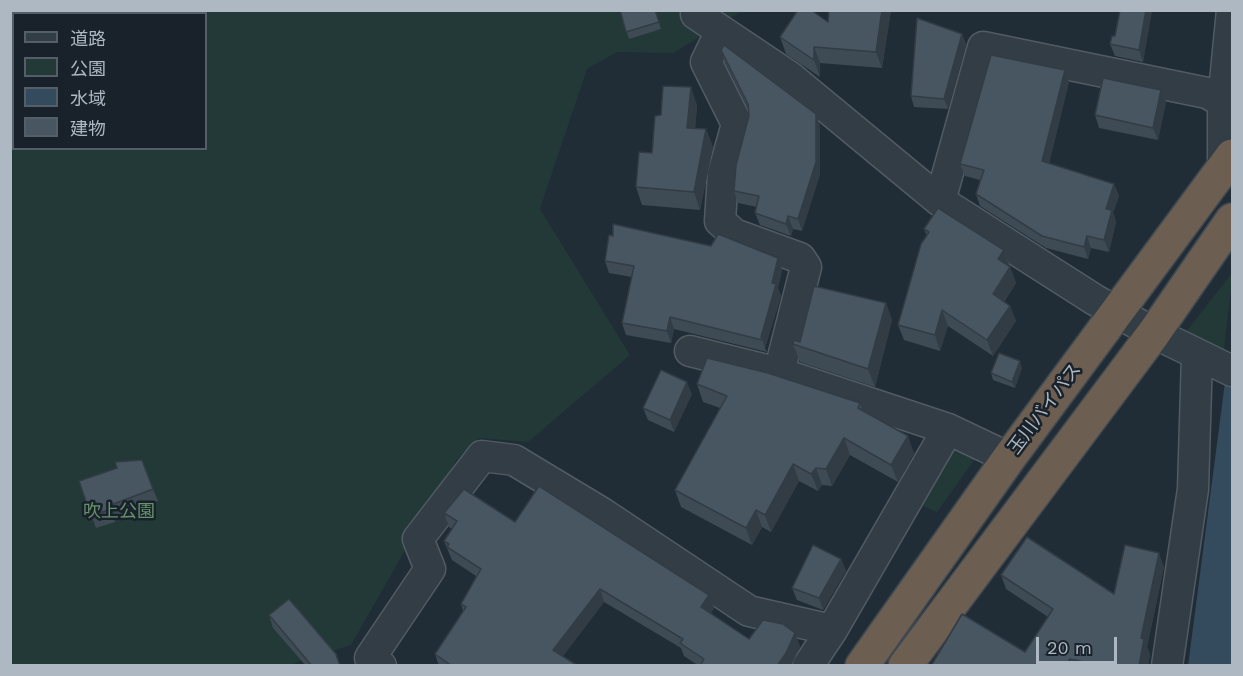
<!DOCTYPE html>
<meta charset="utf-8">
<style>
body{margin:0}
#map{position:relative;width:1243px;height:676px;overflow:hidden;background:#202c36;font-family:"Work Sans","Noto Sans JP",sans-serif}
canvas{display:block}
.frame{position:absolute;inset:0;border:12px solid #adb8c3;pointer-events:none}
.legend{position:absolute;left:12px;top:12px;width:195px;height:138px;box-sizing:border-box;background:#19222b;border:2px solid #545e68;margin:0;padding:8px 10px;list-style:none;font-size:18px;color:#adb8c3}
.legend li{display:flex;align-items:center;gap:12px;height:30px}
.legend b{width:30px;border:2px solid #545e68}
.scale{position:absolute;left:1036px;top:637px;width:81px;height:27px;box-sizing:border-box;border:3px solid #adb8c3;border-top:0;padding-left:8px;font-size:18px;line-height:21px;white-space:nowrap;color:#adb8c3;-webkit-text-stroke:4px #19222b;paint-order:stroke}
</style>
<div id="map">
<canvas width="1243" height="676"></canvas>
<div class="frame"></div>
<ul class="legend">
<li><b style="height:8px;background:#333d46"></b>道路</li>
<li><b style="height:16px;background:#233938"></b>公園</li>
<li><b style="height:16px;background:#344a5d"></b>水域</li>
<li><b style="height:16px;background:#485662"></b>建物</li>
</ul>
<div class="scale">20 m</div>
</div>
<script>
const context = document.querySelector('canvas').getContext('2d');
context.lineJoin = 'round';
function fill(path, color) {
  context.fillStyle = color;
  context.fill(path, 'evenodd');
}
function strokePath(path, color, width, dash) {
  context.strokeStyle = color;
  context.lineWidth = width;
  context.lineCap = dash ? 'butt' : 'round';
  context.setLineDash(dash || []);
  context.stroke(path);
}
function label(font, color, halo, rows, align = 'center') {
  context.font = font + ' "Work Sans","Noto Sans JP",sans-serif';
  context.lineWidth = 5;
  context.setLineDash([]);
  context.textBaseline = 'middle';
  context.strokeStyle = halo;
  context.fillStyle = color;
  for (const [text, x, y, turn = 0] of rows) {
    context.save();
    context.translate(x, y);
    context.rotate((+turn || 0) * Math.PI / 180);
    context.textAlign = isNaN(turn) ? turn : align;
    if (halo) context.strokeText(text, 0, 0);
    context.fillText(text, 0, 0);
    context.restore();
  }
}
fill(new Path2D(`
 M10 11H742L673 53 617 52 587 69 540 209 630 355 528 442 479 438 457 459 351 645 286 666 11 665ZM14 14H206V148H14Z
 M1232 273V281L1223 357 1182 337Z
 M952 441 977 456 937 512 916 503Z`), '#233938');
fill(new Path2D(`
 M1225 382 1232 385V665L1188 666Z`), '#344a5d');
const minor = new Path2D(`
 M696 14 790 77 940 201 1095 300 1154 333 1232 371
 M721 31 706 62 737 124 723 174 720 221 734 234 800 258 806 267 779 373
 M1223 169V102L1232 10
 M940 201 983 47 1207 93 1223 102
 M690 351 779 373 948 429 1009 458
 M381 666 370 658 430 569 418 539 482 456 514 460 602 513 749 611 832 630
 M808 666 832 630 948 429
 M1167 666 1193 489 1197 355`);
const highway = new Path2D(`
 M862 666 1009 458 1232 156
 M905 666 1154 333 1232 220`);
strokePath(minor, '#515b64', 33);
strokePath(highway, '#3e4851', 36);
strokePath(minor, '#333d46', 30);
strokePath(highway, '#6c5e50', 33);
fill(new Path2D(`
 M620 10H655L661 29 629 39Z
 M891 10 882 68 820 63V77L786 54 780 37 828 22Z
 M1120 10H1152L1143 62 1115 56 1110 44 1115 36Z
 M962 34 966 44 948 109 914 107 911 96Z
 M721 50 816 114 820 127V174L802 231 793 229 791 236 760 225 755 213 757 207 738 203 734 191 749 116 748 108 725 62Z
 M1065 70 1069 82 1049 163 1114 184 1119 196 1113 213 1116 222 1109 252 1091 248 1088 259 1046 248 980 206 976 194 980 180 965 176 960 164Z
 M1161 90 1166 102 1158 140 1099 128 1095 115Z
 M697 105 695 129H706L713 147 700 210 642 205 636 187 652 153 661 115Z
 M924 229 1004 250 1016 283 1004 302 1010 306 1016 321 993 356 948 326 940 351 904 340 898 325 927 236Z
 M605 261 782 270 778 288 781 296 765 348 767 352 674 329 671 343 626 335 622 323 632 277 609 273Z
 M886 303 892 320 875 387 800 362 793 344Z
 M1022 368 1015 388 993 380 991 373Z
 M697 384 860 403 862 410 914 453 898 482 850 455 832 486 822 485 818 491 799 481 771 532 762 527 752 545 681 507 675 490 720 408 703 402Z
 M692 394 674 432 648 420 643 408Z
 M79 481 153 489 158 501 115 517V522L96 528Z
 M444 513 515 522 709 595 714 608 711 613 749 639 800 646 791 666H699L684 656 681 648 604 602 563 656 578 666H439L435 654 463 611 461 604 476 576 452 560 444 541 452 529 449 527Z
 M841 559 846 571 823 610 797 600 792 588Z
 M1164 567 1147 647 1150 654 1148 666H931L1025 652 1048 617 1006 589 1001 575 1114 594Z
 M269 615 340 666H306L273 628Z`), '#3e4a54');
fill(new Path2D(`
 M882 10H891L882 68 876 52Z
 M1146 10H1152L1143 62 1139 50Z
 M962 34 966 44 948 109 944 99Z
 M814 47 820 63V77L814 60Z
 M1065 70 1069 82 1047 173 1042 161Z
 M691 87 697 105 694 145 687 128Z
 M1161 90 1166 102 1158 140 1153 128Z
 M816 114 820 127V174L802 231 798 219Z
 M706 129 713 147 700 210 694 192Z
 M1114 184 1119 196 1113 213 1116 222 1109 252 1104 240 1106 209Z
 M788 216 793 229 791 236 786 224Z
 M1087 236 1091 248 1088 259 1084 247Z
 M1004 250 1009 266 1004 274 998 259Z
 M778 258 782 270 778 288 781 296 765 348 761 337Z
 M1010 267 1016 283 998 310 993 294Z
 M886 303 892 320 875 387 868 369Z
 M1010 306 1016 321 993 356 987 340Z
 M942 310 948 326 940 351 935 335Z
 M670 317 674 329 671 343 667 331Z
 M1020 361 1022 368 1015 388 1012 382Z
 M687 382 692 394 674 432 670 420Z
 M908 436 914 453 898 482 891 465Z
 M844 438 850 455 832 486 826 469Z
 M793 464 799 481 771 532 765 515Z
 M816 468 822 485 818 491 811 474Z
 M111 505 115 517V522L111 509Z
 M756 510 762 527 752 545 746 528Z
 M1159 553 1164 567 1147 647 1150 654 1148 666H1140L1141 638Z
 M841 559 846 571 823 610 819 598Z
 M600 589 604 602 558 663 553 650Z
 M709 595 714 608 706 621 701 607Z
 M795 633 800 646 791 666H777Z
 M1070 659 1072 666H1065Z`), '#323c45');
const building = new Path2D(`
 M620 10H655L659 22 626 32Z
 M798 10H811L828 22 829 10H882L876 52 814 47V60L780 37Z
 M1120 10H1146L1139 50 1110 44 1112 36H1115Z
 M917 18 962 34 944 99 911 96Z
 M724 45 816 114V162L798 219 788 216 786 224 755 213 759 196 734 191 736 165 749 116 748 104 721 50Z
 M991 55 1065 70 1042 161 1114 184 1106 209 1112 210 1104 240 1087 236 1084 247 1042 236 976 194 984 170 960 164Z
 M1103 78 1161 90 1153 128 1095 115Z
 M663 86 691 87 687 128 706 129 694 192 636 187 639 152 652 153 655 116 661 115Z
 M938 208 1004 250 998 259 1010 267 993 294 1010 306 987 340 942 310 935 335 898 325 921 244 929 232 924 229Z
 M613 224 711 246 718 234 778 258 772 283 776 284 761 337 762 340 670 317 667 331 622 323 634 266 605 261 609 235 613 236Z
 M814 286 886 303 868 369 793 344 794 340 800 342Z
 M999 353 1020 361 1012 382 991 373Z
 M707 358 768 373 860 403 858 408 908 436 891 465 844 438 826 469 816 468 811 474 793 464 765 515 756 510 746 528 675 490 727 396 697 384Z
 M661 370 687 382 670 420 643 408Z
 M142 460 153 489 111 505V509L91 516 79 481 117 468 115 462Z
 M539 486 709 595 701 607 749 639 763 620 783 624 795 633 786 653 777 666H700L704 659 680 643 683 639 600 589 553 650 578 666H452L435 654 466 607 461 604 481 569 447 547 449 544 444 541 457 521 444 513 464 489 515 522Z
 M1027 537 1114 594 1125 545 1159 553 1141 638 1144 639 1139 666H1103L1070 659 1065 666H931L962 614 1025 652 1053 609 1001 575Z
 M813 545 841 559 819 598 792 588Z
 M289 599 336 654 340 666H312L269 615Z`);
fill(building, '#485662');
strokePath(building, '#323c45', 1.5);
label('18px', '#adb8c3', '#19222b', [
 ["玉川バイパス",1045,409,-53]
]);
label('18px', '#66936b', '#19222b', [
 ["吹上公園",119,512]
]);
</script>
